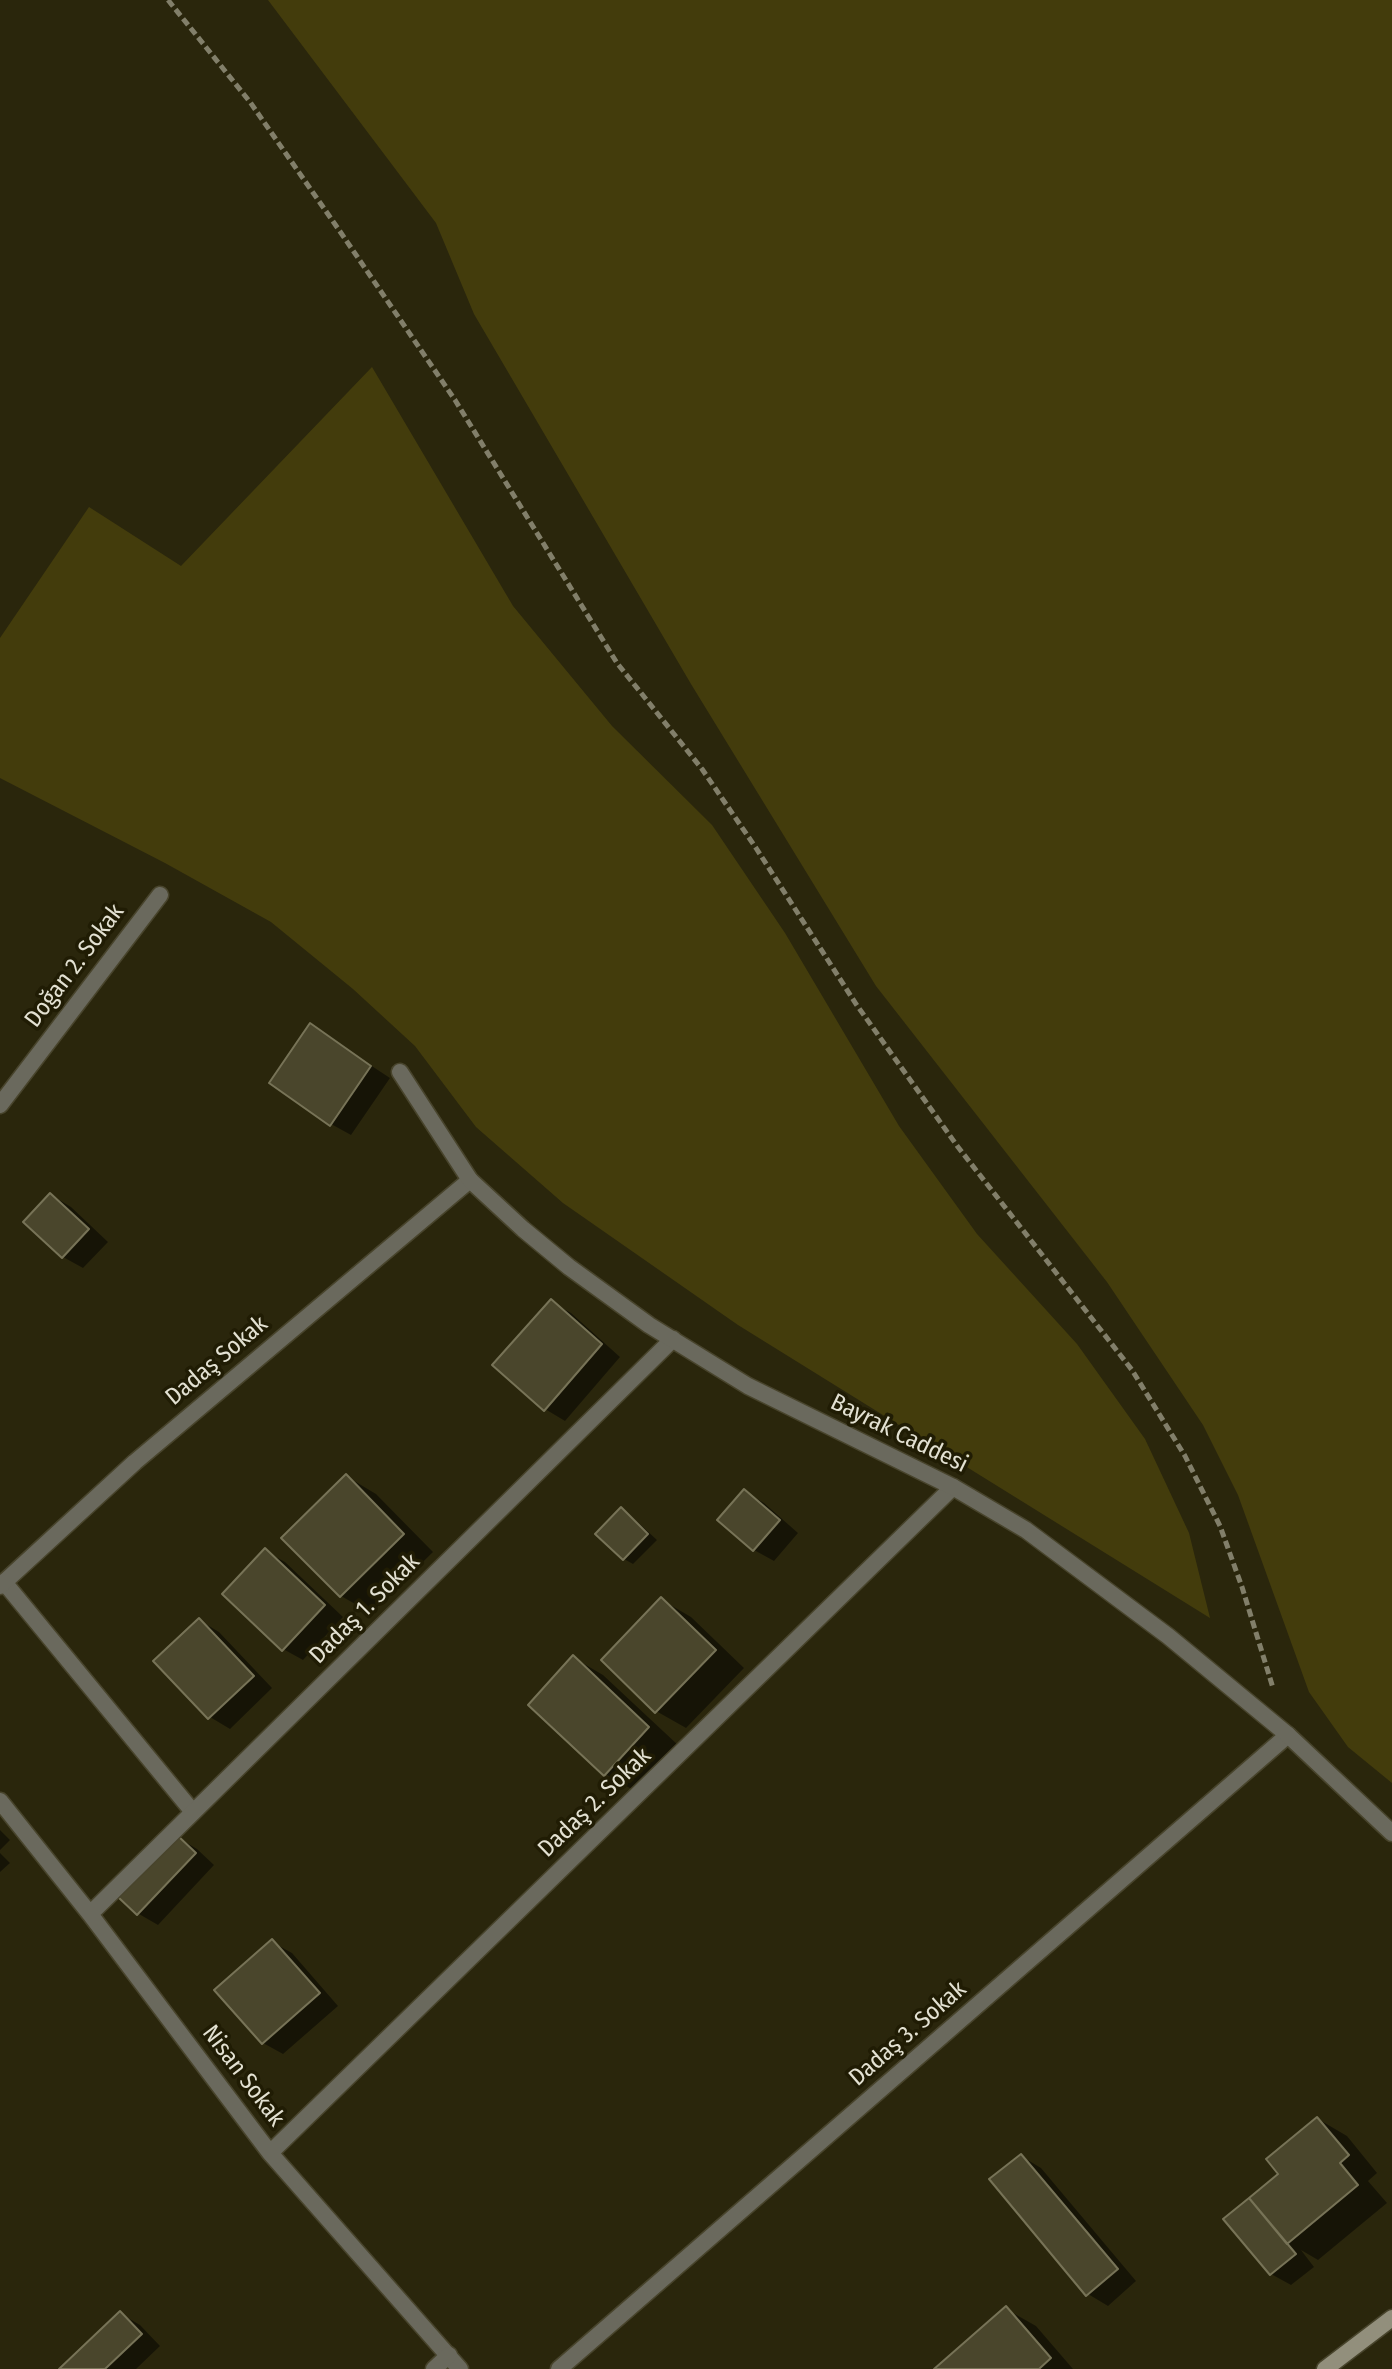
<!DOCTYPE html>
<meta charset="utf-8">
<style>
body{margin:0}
canvas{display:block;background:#2a260c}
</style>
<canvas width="1392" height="2369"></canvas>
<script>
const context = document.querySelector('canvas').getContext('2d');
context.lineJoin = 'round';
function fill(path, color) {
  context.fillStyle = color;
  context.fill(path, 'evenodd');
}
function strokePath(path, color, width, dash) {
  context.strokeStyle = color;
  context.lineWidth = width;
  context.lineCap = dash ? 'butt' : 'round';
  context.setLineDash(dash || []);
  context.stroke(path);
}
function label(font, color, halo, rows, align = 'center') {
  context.font = font + ' "Fira Sans Condensed",sans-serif';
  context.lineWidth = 7;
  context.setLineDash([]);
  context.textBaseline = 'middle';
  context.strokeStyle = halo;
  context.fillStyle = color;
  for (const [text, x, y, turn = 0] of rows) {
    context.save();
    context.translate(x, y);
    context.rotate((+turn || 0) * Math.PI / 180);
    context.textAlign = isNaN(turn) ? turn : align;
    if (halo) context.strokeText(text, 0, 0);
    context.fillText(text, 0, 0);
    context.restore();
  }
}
fill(new Path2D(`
 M268 0H1392V1783L1348 1747 1309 1692 1238 1495 1203 1425 1107 1282 876 986 691 684 474 314 436 223Z
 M372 367 513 606 612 726 712 825 785 933 899 1126 977 1234 1077 1344 1145 1439 1189 1533 1210 1618 738 1325 563 1203 476 1127 415 1046 353 989 271 922 165 863 0 778V638L89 507 181 566Z`), '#433c0c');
fill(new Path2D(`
 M311 1026 390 1078 351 1135 331 1124Z
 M51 1195 71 1207 108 1242 83 1268 63 1257Z
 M551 1302 571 1313 620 1357 565 1421 545 1409Z
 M346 1476 376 1494 433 1552 371 1613 341 1596Z
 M745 1492 764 1503 798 1533 774 1561 754 1550Z
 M621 1510 630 1515 657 1540 633 1564 624 1559Z
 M265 1551 285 1562 343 1617 303 1660 283 1649Z
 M662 1600 691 1617 744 1668 686 1728 656 1711Z
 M199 1620 219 1632 272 1688 230 1729 210 1717Z
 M574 1658 603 1675 678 1745 635 1791 605 1774Z
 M0 1830 10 1840 0 1850Z
 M177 1837 197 1849 214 1865 158 1925 139 1914 121 1897Z
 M0 1853 10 1863 0 1872Z
 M272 1942 292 1953 338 2006 283 2054 263 2043Z
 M1318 2119 1347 2136 1377 2173 1368 2181 1387 2203 1318 2260 1301 2250 1314 2267 1291 2285 1271 2274 1281 2174Z
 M1021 2156 1041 2168 1136 2281 1108 2306 1088 2294Z
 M1006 2309 1036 2326 1073 2369H937Z
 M121 2314 140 2325 160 2346 136 2369H62Z`), '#0007');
const building = new Path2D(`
 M310 1023 371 1066 330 1126 269 1083Z
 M50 1193 89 1229 62 1258 23 1222Z
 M551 1299 602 1344 544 1411 492 1365Z
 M346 1474 404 1534 340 1597 281 1538Z
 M744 1489 780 1520 753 1551 717 1520Z
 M621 1507 648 1534 623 1560 595 1534Z
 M265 1548 325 1605 282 1651 222 1594Z
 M661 1597 716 1650 655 1713 601 1660Z
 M199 1618 254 1676 208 1719 153 1661Z
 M573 1655 649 1727 604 1776 528 1705Z
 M177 1835 196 1853 137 1915 118 1897Z
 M272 1939 320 1993 262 2044 214 1990Z
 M1317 2117 1349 2155 1340 2163 1358 2185 1287 2244 1249 2198 1278 2174 1266 2159Z
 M1021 2154 1118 2269 1086 2296 989 2179Z
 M1249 2198 1296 2254 1270 2275 1223 2219Z
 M1006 2306 1051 2358 1039 2369H934Z
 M120 2311 142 2334 105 2369H59Z`);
fill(building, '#4a462c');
strokePath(building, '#777357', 2);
const service = new Path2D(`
 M4 1582 193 1812`);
const minor = new Path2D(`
 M0 1105 160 895
 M0 1586 135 1462 470 1180
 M0 1801 90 1914 270 2153 460 2369
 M90 1914 673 1339
 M270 2153 953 1487
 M559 2369 1288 1735`);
const tertiary = new Path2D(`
 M400 1072 470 1180 523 1229 569 1267 649 1325 748 1386 953 1487 1026 1530 1168 1636 1288 1735 1392 1833
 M434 2369 449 2355`);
const secondary = new Path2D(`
 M1325 2369 1392 2318`);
strokePath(service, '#48442c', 19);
strokePath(minor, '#48442c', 19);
strokePath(tertiary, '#48442c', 19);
strokePath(secondary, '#48442c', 19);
strokePath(new Path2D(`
 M168 0 250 102 339 230 455 400 617 663 702 769 756 848 856 1004 958 1147 1132 1370 1185 1456 1220 1526 1242 1587 1273 1688`), '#827f6a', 5, [8, 4]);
strokePath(service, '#6a695d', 16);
strokePath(minor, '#6a695d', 16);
strokePath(tertiary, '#6a695d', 16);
strokePath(secondary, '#928f7c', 16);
label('24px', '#e3e1d2', '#201c04', [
 ["Doğan 2. Sokak",75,966,-53],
 ["Dadaş Sokak",217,1361,-40],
 ["Bayrak Caddesi",899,1434,26],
 ["Dadaş 1. Sokak",365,1609,-45],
 ["Dadaş 2. Sokak",595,1803,-44],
 ["Dadaş 3. Sokak",908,2034,-41],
 ["Nisan Sokak",243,2076,53]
]);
</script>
